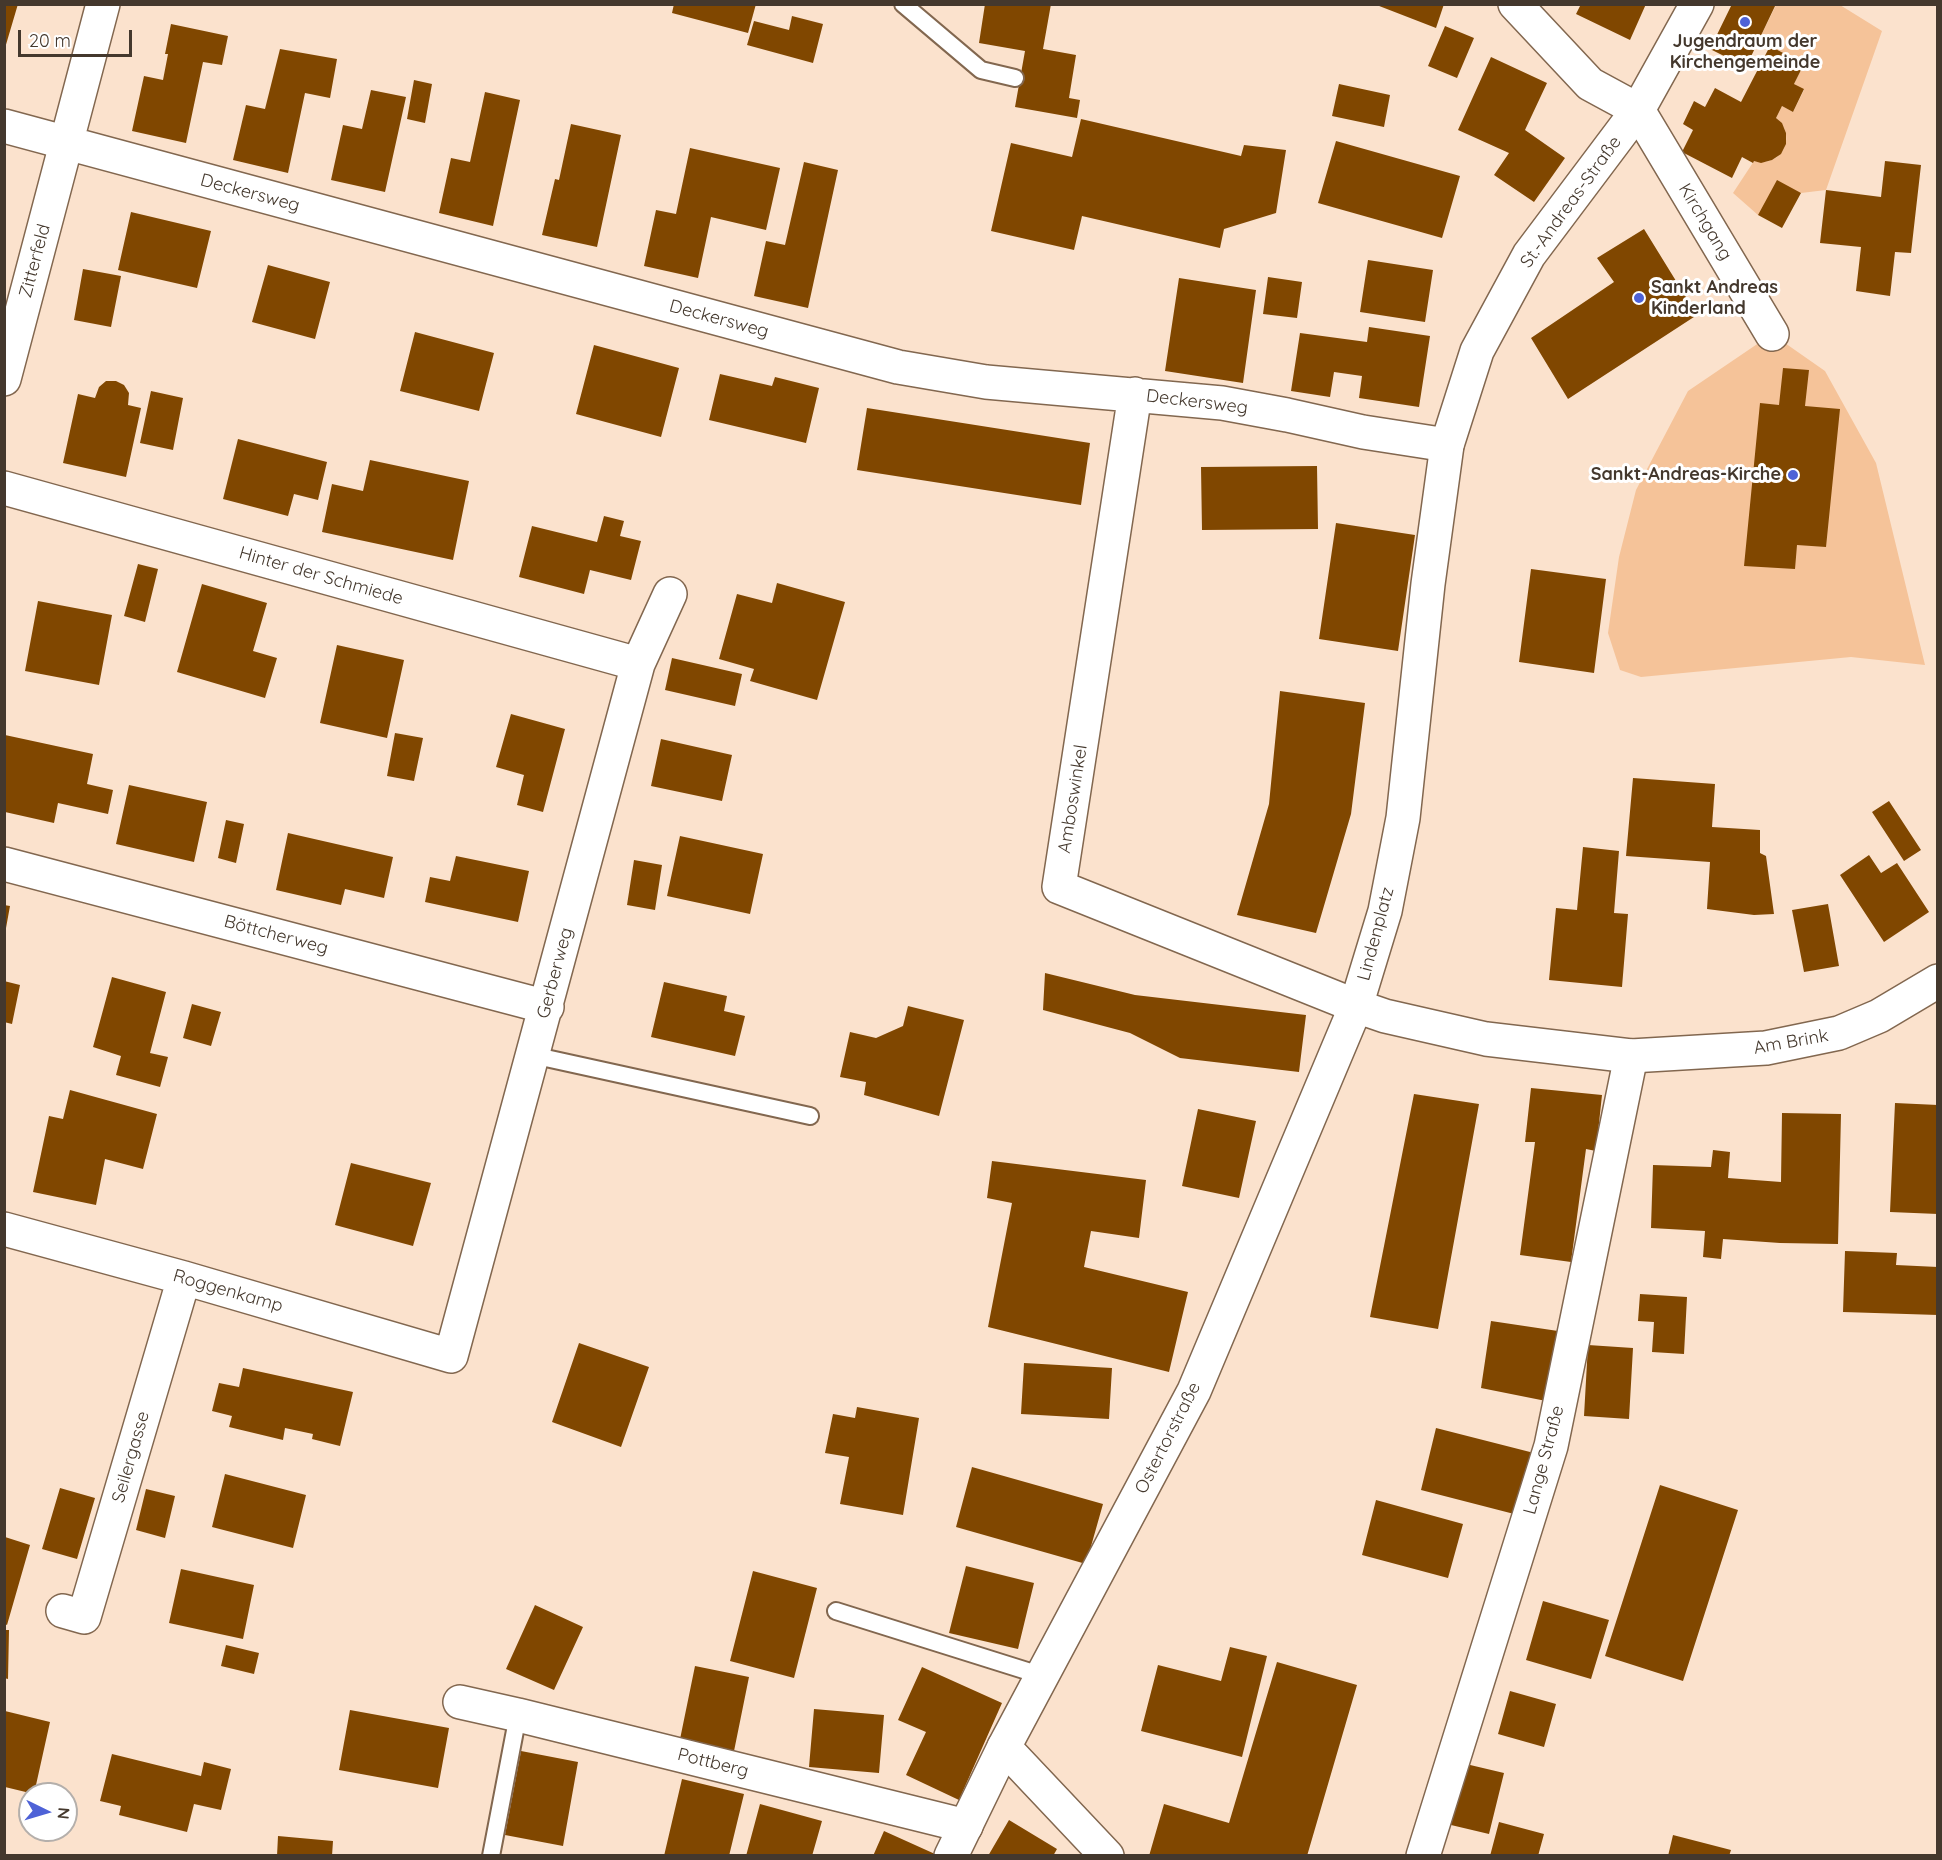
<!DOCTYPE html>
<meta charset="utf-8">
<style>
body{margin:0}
#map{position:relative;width:1942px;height:1860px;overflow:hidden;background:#fbe2cd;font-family:Quicksand,sans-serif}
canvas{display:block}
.frame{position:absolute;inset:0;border:6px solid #44382d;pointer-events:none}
.north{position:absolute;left:18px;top:1782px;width:60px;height:60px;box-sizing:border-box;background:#fff;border:2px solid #b4afab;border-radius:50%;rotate:95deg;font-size:16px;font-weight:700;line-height:24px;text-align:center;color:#44382d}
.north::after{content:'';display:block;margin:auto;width:21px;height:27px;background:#4e62d7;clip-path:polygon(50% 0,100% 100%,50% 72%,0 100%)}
.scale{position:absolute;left:18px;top:30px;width:114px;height:27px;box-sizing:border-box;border:3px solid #44382d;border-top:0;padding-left:8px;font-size:18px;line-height:21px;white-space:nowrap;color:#44382d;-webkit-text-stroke:4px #fff;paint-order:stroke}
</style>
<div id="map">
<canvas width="1942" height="1860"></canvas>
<div class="frame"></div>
<div class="north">N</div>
<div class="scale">20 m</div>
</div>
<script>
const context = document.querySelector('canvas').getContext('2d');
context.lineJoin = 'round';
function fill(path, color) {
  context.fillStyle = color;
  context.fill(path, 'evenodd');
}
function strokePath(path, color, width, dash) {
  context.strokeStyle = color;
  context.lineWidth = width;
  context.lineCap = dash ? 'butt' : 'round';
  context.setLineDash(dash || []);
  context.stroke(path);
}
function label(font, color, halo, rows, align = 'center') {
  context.font = font + ' Quicksand,sans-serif';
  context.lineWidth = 6;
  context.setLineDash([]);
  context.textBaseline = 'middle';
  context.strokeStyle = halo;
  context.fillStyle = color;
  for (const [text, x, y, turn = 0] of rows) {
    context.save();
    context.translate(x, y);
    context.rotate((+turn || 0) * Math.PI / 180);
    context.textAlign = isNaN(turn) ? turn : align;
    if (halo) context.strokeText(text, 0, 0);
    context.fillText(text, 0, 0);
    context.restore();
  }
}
fill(new Path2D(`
 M1776 5H1840L1882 31 1826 190 1801 193 1758 215 1733 193 1754 161C1782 168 1798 136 1776 118L1782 106 1793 112 1804 90 1794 84 1804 64 1759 40Z
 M1772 334 1825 371 1876 463 1925 665 1851 657 1641 677 1620 670 1608 633 1619 557 1636 490 1688 391Z`), '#f5c399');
fill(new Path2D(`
 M4 4H18L5 48H4Z
 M674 4H756L748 33 672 13Z
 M985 4H1051L1043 49 1076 55 1069 98 1080 100 1077 118 1015 107 1025 51 979 43Z
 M1374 4H1444L1436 28Z
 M1581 4H1646L1630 40 1576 14Z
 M1732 4H1776L1746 67 1710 49Z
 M792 16 823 24 813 63 747 45 754 21 789 30Z
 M171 24 228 36 222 65 203 62 186 143 132 131 144 76 163 80 168 54H165Z
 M1445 26 1474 38 1457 78 1428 66Z
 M1770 46 1804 64 1794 84 1804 89 1793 112 1782 106 1776 118 1782 123 1786 133V144L1781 154 1772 160 1761 163 1754 161 1753 163 1742 157 1732 178 1682 152 1693 130 1683 124 1694 101 1705 107 1715 88 1741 102Z
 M280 49 337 59 330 98 305 93 288 173 233 160 246 105 265 109Z
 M1491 57 1547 83 1525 130 1565 158 1534 202 1494 175 1509 153 1458 130Z
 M414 80 432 84 425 123 407 119Z
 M1339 84 1390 95 1384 127 1332 116Z
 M371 90 406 97 385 192 331 180 343 125 362 129Z
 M485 92 520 100 493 226 439 213 451 158 470 162Z
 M1081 119 1241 156 1244 145 1286 150 1276 213 1224 229 1220 248 1082 216 1074 250 991 231 1011 143 1072 157Z
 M571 124 621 135 597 247 542 235 555 179 559 180Z
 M1336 141 1460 176 1442 238 1318 203Z
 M690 148 780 168 766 230 711 217 698 278 644 266 656 210 676 214Z
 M1885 161 1921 165 1911 253 1895 252 1890 296 1856 291 1861 247 1820 243 1826 190 1881 197Z
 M804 162 838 170 808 308 754 296 766 241 785 245Z
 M1777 180 1801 193 1782 228 1758 215Z
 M131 212 211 231 197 288 118 270Z
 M1644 229 1697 315 1568 399 1531 338 1614 282 1597 258Z
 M1368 260 1433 270 1425 322 1360 312Z
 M268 265 330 282 315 339 252 322Z
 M83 269 121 276 111 327 74 320Z
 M1268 277 1302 282 1297 318 1263 314Z
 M1179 278 1256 290 1243 383 1165 371Z
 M1369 327 1430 336 1419 407 1359 398 1362 376 1334 372 1330 397 1291 391 1300 333 1367 342Z
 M415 332 494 353 479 411 400 391Z
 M594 345 679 368 661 437 576 414Z
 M1783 368 1809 370 1805 406 1840 409 1826 547 1797 545 1795 569 1744 566 1760 403 1779 405Z
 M720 374 772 386 775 377 819 388 806 443 709 420Z
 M106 381H116L124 385 129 393 128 405 141 408 126 477 63 463 78 394 95 398 99 387Z
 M151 391 183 398 173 450 140 443Z
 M867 408 1090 443 1081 505 857 470Z
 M238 439 327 462 318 500 294 494 288 516 223 499Z
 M370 460 469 481 453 560 322 532 332 484 363 491Z
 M1317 466 1318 529 1202 530 1201 467Z
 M604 516 624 521 620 536 641 541 631 580 590 570 584 594 519 577 532 526 597 542Z
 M1336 523 1415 535 1398 651 1319 639Z
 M138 564 158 569 145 622 124 616Z
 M1531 569 1606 579 1594 673 1519 662Z
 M777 583 845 602 817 700 750 681 754 669 719 659 737 594 772 603Z
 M202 584 267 603 253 651 277 658 265 698 177 672Z
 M38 601 112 615 99 685 25 671Z
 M337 645 404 660 387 738 320 723Z
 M672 658 742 674 735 706 665 690Z
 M1280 691 1365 703 1351 814 1316 933 1237 915 1269 804Z
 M511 714 565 729 543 812 517 805 524 775 496 767Z
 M395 733 423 738 414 781 387 776Z
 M5 735 93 754 87 784 113 790 108 814 58 803 54 823 5 812Z
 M661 739 732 755 722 801 651 786Z
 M1633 778 1715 784 1712 827 1760 830V853L1766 856 1774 914 1754 915 1707 909 1710 862 1626 856Z
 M129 785 207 802 194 862 116 844Z
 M1889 801 1921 850 1904 861 1872 812Z
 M226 820 244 824 236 863 218 858Z
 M288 833 393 857 384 898 345 889 341 905 276 890Z
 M680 836 763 854 750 914 667 896Z
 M1583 847 1619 851 1614 913 1628 914 1622 987 1549 980 1556 908 1577 910Z
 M1869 855 1881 873 1897 863 1929 912 1884 942 1840 875Z
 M456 856 529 871 518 922 425 902 430 877 450 881Z
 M634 860 662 865 655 910 627 905Z
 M1828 904 1839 966 1804 972 1792 910Z
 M4 905 10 906 6 928H4Z
 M1045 973 1135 995 1306 1015 1299 1072 1180 1058 1130 1033 1043 1010Z
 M112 977 166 992 150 1053 168 1057 160 1087 116 1075 121 1056 93 1047Z
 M4 981 20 985 12 1024 4 1022Z
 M664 982 727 996 724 1011 745 1016 735 1056 651 1037Z
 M192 1004 221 1012 211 1046 183 1038Z
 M908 1006 964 1020 939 1116 864 1095 866 1082 840 1077 850 1032 876 1038 903 1026Z
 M1531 1088 1602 1095 1596 1151 1586 1149 1571 1262 1520 1255 1535 1142H1525Z
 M70 1090 157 1114 143 1169 105 1159 96 1205 33 1192 49 1116 63 1119Z
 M1414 1094 1479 1104 1438 1329 1370 1317Z
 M1895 1103 1938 1105V1214L1890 1212Z
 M1198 1109 1256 1121 1239 1198 1182 1186Z
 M1782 1113 1841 1114 1838 1244 1780 1243 1723 1239 1721 1259 1703 1257 1705 1231 1651 1228 1653 1165 1711 1167 1713 1150 1730 1152 1728 1178 1781 1182Z
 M992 1161 1146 1180 1139 1238 1091 1231 1084 1267 1188 1292 1169 1372 988 1327 1012 1203 987 1198Z
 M351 1163 431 1183 413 1246 335 1225Z
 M1845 1251 1897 1253 1896 1265 1938 1267V1315L1843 1312Z
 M1640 1294 1687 1297 1684 1354 1652 1352 1654 1322 1638 1321Z
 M1491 1321 1558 1331 1546 1401 1481 1388Z
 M579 1343 649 1367 621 1447 552 1422Z
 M1588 1345 1633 1348 1629 1419 1584 1416Z
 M1024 1363 1112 1368 1109 1419 1021 1414Z
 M243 1368 353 1392 340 1446 312 1439 313 1434 285 1428 283 1440 229 1427 232 1416 212 1411 219 1383 239 1387Z
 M857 1407 919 1418 903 1515 840 1504 849 1457 825 1453 833 1414 855 1418Z
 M1436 1428 1534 1453 1518 1515 1421 1490Z
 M972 1467 1103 1504 1086 1564 956 1527Z
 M225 1474 306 1495 293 1548 212 1527Z
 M1660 1485 1738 1510 1683 1681 1605 1656Z
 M60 1488 95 1498 77 1559 42 1549Z
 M146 1489 175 1496 165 1538 136 1530Z
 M1376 1500 1463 1524 1448 1578 1362 1555Z
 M5 1537 30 1545 7 1625 5 1624Z
 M966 1566 1034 1583 1018 1649 949 1633Z
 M181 1569 254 1585 243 1639 169 1623Z
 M753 1571 817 1588 794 1678 730 1661Z
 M1543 1601 1609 1620 1591 1679 1526 1660Z
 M535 1605 583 1627 554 1690 506 1669Z
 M4 1630H9L8 1679 4 1678Z
 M226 1645 259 1653 254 1674 221 1666Z
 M1230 1647 1267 1656 1242 1757 1141 1731 1158 1665 1221 1681Z
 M1277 1662 1357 1685 1307 1856H1149L1164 1804 1229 1823Z
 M695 1666 749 1677 732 1761 678 1749Z
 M922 1667 1002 1703 959 1800 906 1775 926 1732 898 1720Z
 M1510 1691 1556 1704 1544 1747 1498 1734Z
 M814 1709 884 1715 879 1773 809 1767Z
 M350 1710 449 1728 438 1788 339 1770Z
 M5 1711 50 1722 34 1794 5 1787Z
 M521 1751 578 1762 563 1846 505 1835Z
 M112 1754 201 1776 204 1762 231 1769 221 1810 194 1804 187 1832 119 1815 121 1806 100 1801Z
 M1466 1764 1504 1773 1489 1834 1451 1825Z
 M682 1779 744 1794 729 1856H664Z
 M760 1804 822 1821 812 1856H746Z
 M1009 1820 1057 1849 1053 1856H988Z
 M1499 1822 1544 1834 1538 1856H1490Z
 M884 1831 935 1854 934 1856H873Z
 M1673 1835 1731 1850 1729 1856H1668Z
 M278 1836 333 1841 332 1856H277Z`), '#804700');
const service = new Path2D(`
 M903 4 981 70 1015 78
 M532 1055 810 1116
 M836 1611 1043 1676
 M491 1856 518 1715`);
const minor = new Path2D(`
 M1515 4 1590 84 1638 110 1772 334
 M4 126 898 367 986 382 1222 403 1287 415 1363 432 1447 445
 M4 379 103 4
 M1135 394 1059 887 1356 1006
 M4 488 638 664
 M4 864 547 1007
 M4 1229 184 1278 451 1356 638 664 670 594
 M63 1611 84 1617 184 1278
 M460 1702 518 1715 966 1826
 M1004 1747 1107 1856
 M1423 1856 1551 1446 1631 1056`);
const tertiary = new Path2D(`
 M1356 1006 1385 1016 1486 1039 1631 1056 1766 1048 1839 1033 1879 1016 1938 981
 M951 1856 1004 1747 1194 1391 1356 1006 1385 911 1403 818 1428 584 1447 445 1477 351 1529 255 1638 110 1697 4`);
strokePath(service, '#82674f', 20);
strokePath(minor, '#82674f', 36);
strokePath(tertiary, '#82674f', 36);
strokePath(service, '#fff', 16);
strokePath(minor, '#fff', 33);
strokePath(tertiary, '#fff', 33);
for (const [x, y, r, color] of [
 [1745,22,6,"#4e62d7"],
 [1639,298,6,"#4e62d7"],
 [1793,475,6,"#4e62d7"]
]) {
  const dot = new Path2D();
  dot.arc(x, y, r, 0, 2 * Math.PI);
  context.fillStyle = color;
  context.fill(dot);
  strokePath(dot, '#fff', 2);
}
label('bold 18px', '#44382d', '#fff', [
 ["Jugendraum der",1745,42],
 ["Kirchengemeinde",1745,63],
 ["Sankt Andreas",1651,288,"left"],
 ["Kinderland",1651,309,"left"],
 ["Sankt-Andreas-Kirche",1781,475,"right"]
]);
label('18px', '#44382d', '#fff', [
 ["Deckersweg",250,193,15],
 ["St.-Andreas-Straße",1571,202,-54],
 ["Kirchgang",1705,222,59],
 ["Zitterfeld",35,261,-75],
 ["Deckersweg",719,319,15],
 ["Deckersweg",1197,402,7],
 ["Hinter der Schmiede",321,576,16],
 ["Amboswinkel",1073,799,-81],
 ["Lindenplatz",1376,934,-75],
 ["Böttcherweg",276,935,15],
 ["Gerberweg",555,973,-75],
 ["Am Brink",1791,1042,-10],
 ["Roggenkamp",228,1291,16],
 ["Ostertorstraße",1168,1438,-63],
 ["Seilergasse",131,1457,-74],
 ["Lange Straße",1544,1460,-75],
 ["Pottberg",713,1763,14]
]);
</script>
